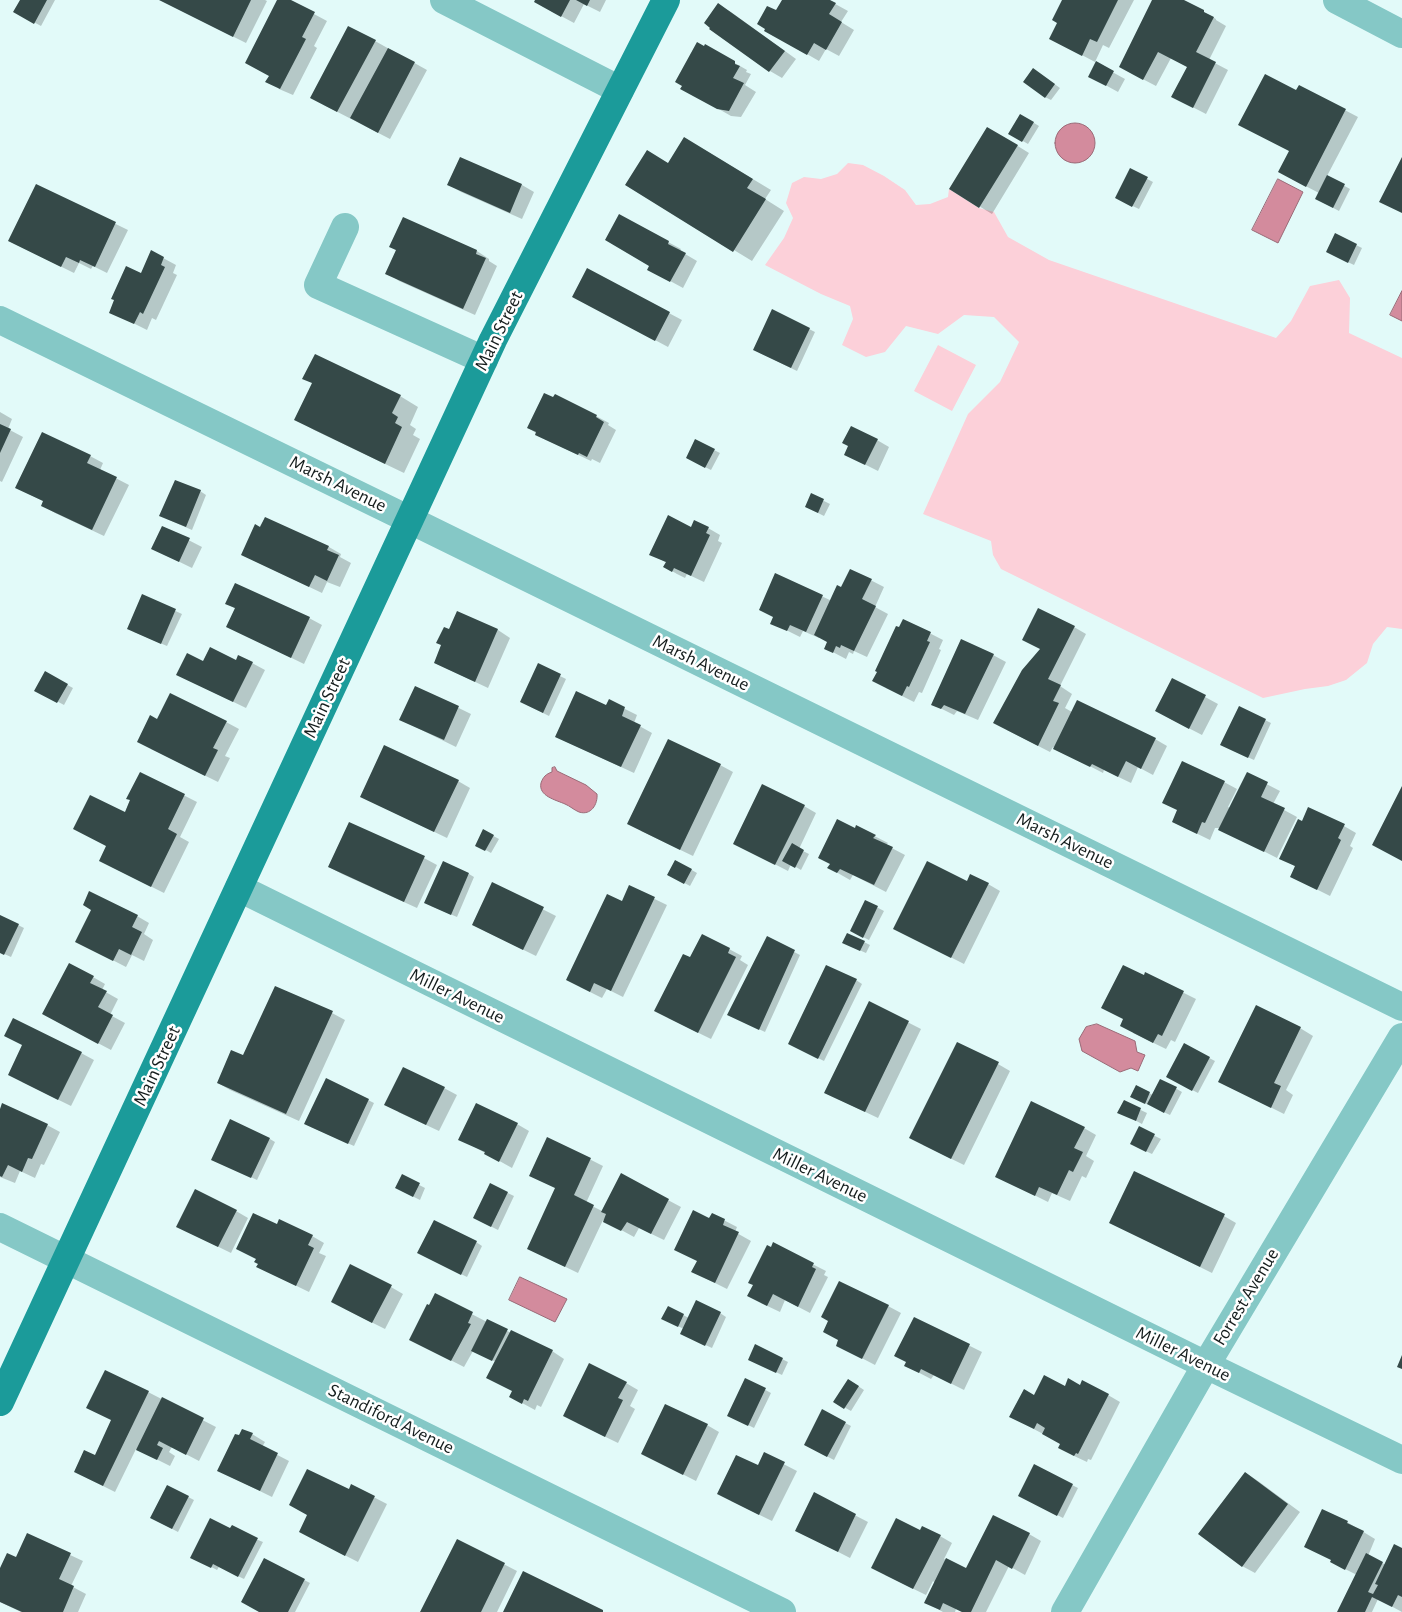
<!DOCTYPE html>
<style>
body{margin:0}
canvas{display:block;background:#e2faf9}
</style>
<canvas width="1402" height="1612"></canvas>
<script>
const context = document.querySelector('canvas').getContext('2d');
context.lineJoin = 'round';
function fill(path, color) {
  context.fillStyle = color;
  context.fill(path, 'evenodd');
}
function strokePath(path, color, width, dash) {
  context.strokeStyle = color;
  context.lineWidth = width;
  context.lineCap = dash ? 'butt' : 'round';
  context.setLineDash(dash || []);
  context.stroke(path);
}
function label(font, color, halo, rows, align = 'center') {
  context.font = font + ' "Alegreya Sans",sans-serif';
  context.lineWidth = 5;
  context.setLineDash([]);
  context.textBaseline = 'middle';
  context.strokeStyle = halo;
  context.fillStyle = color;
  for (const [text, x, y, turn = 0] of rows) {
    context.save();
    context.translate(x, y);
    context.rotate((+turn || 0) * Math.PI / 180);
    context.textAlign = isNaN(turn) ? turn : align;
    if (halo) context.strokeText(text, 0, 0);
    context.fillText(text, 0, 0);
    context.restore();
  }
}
fill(new Path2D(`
 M848 163 863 165 884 176 905 190 916 205 930 204 948 197 949 189 979 208 994 212 1008 237 1049 260 1276 338 1291 321 1310 286 1339 280 1350 298 1349 333 1402 358V629L1387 627 1373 644 1367 663 1346 680 1328 686 1305 689 1263 698 1001 569 993 555 991 541 923 514 968 414 1000 382 1019 342 994 317 964 315 938 334 906 326 885 352 866 357 842 345 853 319 850 306 821 294 765 265 784 238 793 218 786 203 792 183 804 177 821 179 837 174Z
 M938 345 976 365 952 411 914 391Z`), '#fcd0d9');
const water = new Path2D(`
 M1055 143a20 20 0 1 1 40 0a20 20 0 1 1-40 0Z
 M1278 179 1303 192 1278 243 1252 230Z
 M1402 291V321L1390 315Z
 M555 767 557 771 586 785 597 794C598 804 591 816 579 812 574 810 570 806 565 804 556 800 538 796 541 783 543 777 546 774 552 772V768Z
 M1097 1024 1135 1041 1137 1052 1145 1055 1138 1071 1131 1068 1120 1072 1082 1051 1079 1039 1086 1027Z
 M520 1277 567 1299 555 1322 509 1300Z`);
fill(water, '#d38b9d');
strokePath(water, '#9a6a77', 1);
fill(new Path2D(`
 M21 0H55L41 26 15 12Z
 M160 0H265L267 1 246 43Z
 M279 0H288L327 21 314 46 317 48 293 95 279 89 270 76Z
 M536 0H606L600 12 584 4 574 23 548 9Z
 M783 0H828L848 11 841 22 854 30 839 56 826 49 819 61 765 30Z
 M1063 0H1134L1109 48 1103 45 1095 62 1063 45 1058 23Z
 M1154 0H1181L1216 19V20L1226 26 1209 60 1228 70 1206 114 1173 97 1188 67 1171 58 1156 86 1133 74Z
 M718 5 731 12 796 59 782 78 770 71 710 29Z
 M375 41 427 70 390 139 324 105Z
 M705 46 747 70 746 72 751 74 745 85 756 92 741 117 731 116 694 95Z
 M1096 63 1125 79 1118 92 1089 76Z
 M1039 73 1060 88 1051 100 1045 97Z
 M1299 86 1358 117 1327 176 1350 189 1339 211 1322 202 1319 193 1292 179 1291 151 1297 92Z
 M1021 115 1039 126 1028 144 1009 133Z
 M1000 135 1029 153 992 214 951 189Z
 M703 149 771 190 765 199 784 211 752 261 627 185Z
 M461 158 522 185 534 192 522 219 461 192 449 185Z
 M1130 170 1153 182 1139 209 1122 201Z
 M36 185 128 230 107 273 93 266 91 269 79 263 74 273 9 241Z
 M1336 235 1362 248 1354 265 1333 255Z
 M668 242 681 249 680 251 697 261 683 288 661 276Z
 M391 247 477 251 489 259V261L497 266 475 315 399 281 387 273 397 251Z
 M152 252 176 265 173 273 177 275 156 320 152 318 147 330 111 312 142 275Z
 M588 270 682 320 668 347 586 303Z
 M809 329 815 332 797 371 760 353Z
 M400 396 418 407 410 425 416 429 413 435 420 439 404 473 314 430 296 419Z
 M0 412 12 419 8 429 23 437 2 482 0 481Z
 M596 416 609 423 608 425 616 430 600 463 592 459 591 461 549 441 528 428Z
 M877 440 889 447 878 471 858 461 850 446Z
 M714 450 720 453 711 470 693 461Z
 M90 456 103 463 100 470 129 485 104 536 55 513 43 506 45 502 17 488Z
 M200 491 206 495 192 530 167 519Z
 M812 495 830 504 824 516 812 510Z
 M265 518 329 547 341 554 340 557 351 563 340 587 327 582 322 593 242 555Z
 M163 527 202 547 192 568 153 549Z
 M691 528H708L720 535 718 541 722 543 704 582 687 574 685 578 677 574 665 567 667 563 650 554Z
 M851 570 884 587 875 607 888 614 867 657 854 651 853 654 849 652 846 659 825 648 828 642 819 637V638L803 631 800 637 772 623 774 617 776 575 832 601 842 589Z
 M143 596 182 614 167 646 134 632Z
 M226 603 309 618 322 625 304 664 228 627 236 609Z
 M458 613 498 630 510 638 488 688 435 663Z
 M904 620 943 640 939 649 941 650 922 693 919 692 914 702 886 688 899 628Z
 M1074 627 1086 634 1060 686 1072 694 1065 708 1072 712 1155 739 1167 746 1153 775 1138 767 1131 783 1104 770 1103 773 1053 747 1050 752 1007 730Z
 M993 655 1006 662 978 720 957 711 954 715 932 704Z
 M239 656 265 670 246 708 190 681 204 663 237 661Z
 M538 665 566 679 549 716 527 705Z
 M45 673 73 688 64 705 36 690Z
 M1172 679 1218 704 1202 735 1169 718Z
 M416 687 471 714 456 747 401 720Z
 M609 701 637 715 634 723 652 733 634 773 556 737 606 706Z
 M158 720 226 722 239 729 225 756 230 758 218 782 151 749Z
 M1265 720 1271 723 1254 760 1228 748Z
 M720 765 733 772 693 856 641 831Z
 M140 773 197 802 180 837 189 842 164 893 112 867 125 813Z
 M1247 774 1280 791 1273 804 1297 817 1277 858 1218 828H1215L1210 840 1173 822 1179 811 1224 782 1237 789 1228 807 1230 808Z
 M458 781 470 788 447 838 374 803Z
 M804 806 816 813 799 849 809 854 801 870 791 864 788 871 747 850Z
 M350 823 424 858 437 865 417 908 342 874 329 867Z
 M1344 826 1356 833 1350 846 1353 848 1330 896 1304 883 1296 867 1281 858Z
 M857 827 888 843 886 845 905 855 886 892 853 875 850 880 829 868Z
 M484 831 499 839 491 853 477 845Z
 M676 861 697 873 690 886 675 878Z
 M469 874 474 877 457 917 431 906Z
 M968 882 988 884 1000 891 964 964 907 935Z
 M493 884 556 916 536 956 485 931Z
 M630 887 667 905 623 997 607 989 602 998 580 987Z
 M865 901 884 911 869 940 857 934Z
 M0 916 24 928 11 957 0 952Z
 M137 916 149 923 144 934 153 940 144 961 132 955 126 967 89 948Z
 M767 938 800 955 765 1032 735 1018Z
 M864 942 870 945 866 953 850 946Z
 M729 949 742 956 740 960 748 965 711 1039 668 1018Z
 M1146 974 1196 999 1175 1042 1171 1040 1166 1049 1133 1033Z
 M93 977 105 984 102 990 118 999 110 1015 125 1023 111 1050 56 1021Z
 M856 980 862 984 824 1061 796 1047Z
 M870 1003 921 1029 878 1118 838 1099Z
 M332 1013 345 1020 299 1121 230 1090 218 1083 244 1057Z
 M1300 1028 1313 1036 1286 1090 1293 1095 1284 1114 1232 1088Z
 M1184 1045 1215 1061 1198 1093 1167 1077Z
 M81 1053 94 1060 71 1106 22 1082Z
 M998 1064 1010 1071 964 1165 923 1145Z
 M1161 1080 1182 1092 1170 1115 1138 1100 1136 1087 1153 1095Z
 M444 1088 457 1095 439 1131 398 1112Z
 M368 1100 374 1103 354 1146 311 1127Z
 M1124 1102 1147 1113 1142 1124 1125 1115Z
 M0 1112 47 1125 60 1132 44 1165 41 1164 35 1178 20 1171 15 1183 0 1177Z
 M517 1124 529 1131 512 1168 460 1139Z
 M1084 1128 1096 1135 1086 1156 1094 1161 1086 1178 1082 1176 1070 1201 1052 1193 1048 1202 996 1176Z
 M1139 1128 1161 1139 1152 1154 1137 1147Z
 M548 1138 603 1166 586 1203 602 1211 621 1175 681 1207 664 1240 639 1228 634 1237 603 1220 578 1273 541 1255 557 1189Z
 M270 1139 275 1142 257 1180 219 1162Z
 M402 1176 425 1188 420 1200 402 1191Z
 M491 1185 514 1196 498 1230 480 1221Z
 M236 1211 248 1218 231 1253 190 1233Z
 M712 1214 737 1227 735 1232 751 1241 727 1289 705 1278 698 1261Z
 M1224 1216 1236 1223 1212 1273 1111 1223Z
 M277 1226 312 1236 324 1243 319 1253 326 1256 309 1292 270 1273Z
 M476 1242 482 1246 467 1277 424 1256Z
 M773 1244 826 1271 824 1275 828 1277 810 1313 785 1300 780 1312 761 1303Z
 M391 1287 403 1294 385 1329 345 1309Z
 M435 1295 487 1322 552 1351 564 1359 541 1407 537 1405 535 1410 511 1397 513 1392 496 1362 473 1351 464 1367 423 1346 430 1306Z
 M888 1306 901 1313 875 1365 850 1352Z
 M720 1313 726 1317 712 1348 688 1337 684 1329 669 1322 683 1315 689 1318Z
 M914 1318 982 1352 964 1390 934 1375 931 1379 906 1366Z
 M756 1346 788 1362 782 1375 755 1362Z
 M745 1379 771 1393 754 1428 734 1418Z
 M849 1380 864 1390 851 1411 835 1402Z
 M626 1383 638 1390 630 1406 635 1409 618 1443 577 1423Z
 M1080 1386 1108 1395 1120 1402 1091 1460 1088 1459 1087 1462 1072 1455 1062 1444 1011 1417 1035 1396 1065 1387Z
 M148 1392 216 1427 199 1461 172 1447 169 1452 175 1456 170 1466 136 1449 115 1492 87 1478 95 1456Z
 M822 1411 851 1426 834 1460 805 1445Z
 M707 1425 719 1432 696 1481 643 1454Z
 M252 1434 265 1442 262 1447 289 1461 272 1497 231 1477Z
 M764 1454 797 1471 772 1521 731 1501 758 1467Z
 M1246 1473 1258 1481 1300 1512 1255 1573 1242 1566Z
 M1072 1485 1078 1488 1063 1518 1026 1499Z
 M167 1486 194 1500 178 1532 157 1521Z
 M352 1486 387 1504 358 1562 313 1539Z
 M814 1494 868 1522 850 1558 809 1537Z
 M1347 1522 1375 1539 1368 1556 1386 1565 1402 1550V1612L1378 1599 1372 1612H1339L1357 1575 1331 1562Z
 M231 1529 263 1542 244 1579 219 1567 217 1570 198 1560Z
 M921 1532 940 1536 952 1543 944 1559 967 1570 1029 1534 1041 1541 1025 1575 1009 1566 986 1612H962L956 1609 955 1612H943L925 1602 935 1583 933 1581 926 1595 885 1575Z
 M27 1535 83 1561 71 1586 86 1594 78 1612H21L0 1602V1571L17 1558Z
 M457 1540 517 1571 497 1612H422Z
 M264 1559 310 1583 295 1612H261Z`), '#0003');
fill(new Path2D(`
 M20 0H47L34 24 13 12Z
 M159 0H251L233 37Z
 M277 0H291L315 12 302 37 306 39 280 89 265 82 269 76 245 63Z
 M535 0H570L561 17 534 2Z
 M576 0H590L587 6Z
 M782 0H830L836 3 829 14 842 22 826 50 814 43 807 55 764 31 765 29 757 24 767 6 776 10Z
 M1062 0H1118L1097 42 1090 39 1082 56 1049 39 1057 23 1052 20Z
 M1152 0H1184L1204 10V12L1214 17 1196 52 1216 62 1193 108 1171 97 1187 67 1158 52 1143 80 1119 67Z
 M718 3 785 51 769 72 709 29 710 28 704 23Z
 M348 26 376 40 337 112 310 98Z
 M697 42 704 46 705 44 735 61V64L740 66 733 78 744 83 729 111 717 109 680 89 682 86 675 82Z
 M388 48 415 62 378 133 350 118Z
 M1096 61 1114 71 1106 86 1088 77Z
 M1033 68 1055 84 1045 98 1023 82Z
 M1265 74 1296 90 1299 85 1346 109 1306 187 1278 172 1289 151 1238 125Z
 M1020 114 1034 122 1022 142 1008 134Z
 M987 127 1018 145 979 208 949 189Z
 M684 137 753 179 747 188 766 199 733 252 625 185 647 150 668 163Z
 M460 157 522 184 510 213 447 185Z
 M1402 157V213L1379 202Z
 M1130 168 1148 177 1132 207 1115 198Z
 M1327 175 1345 184 1333 208 1315 199Z
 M36 184 116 222 95 267 80 260 79 263 66 257 61 267 8 241Z
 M619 214 669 241 668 244 686 253 670 282 647 270 649 266 605 240Z
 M403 217 477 250 476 254 486 258 463 309 385 274 396 250 389 247Z
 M1335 233 1357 244 1348 263 1326 252Z
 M151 250 164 257 161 265 165 267 143 314 140 312 134 324 109 313 114 300 111 299 126 266 141 273Z
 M587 268 670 312 655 341 572 297Z
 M772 309 810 328 791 368 753 350Z
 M315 354 401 395 392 413 398 417 395 423 402 427 385 464 294 420 312 383 302 379Z
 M544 393 553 397 555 394 597 415 596 417 604 422 587 457 579 453 578 455 535 435 536 432 527 428Z
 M0 424 11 429 0 453Z
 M851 426 878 439 865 465 844 455 848 446 842 443Z
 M42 432 91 455 87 463 117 477 92 530 41 506 43 501 15 488Z
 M695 439 715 449 705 468 686 458Z
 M175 480 201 490 186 527 159 516Z
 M811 493 824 499 818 513 805 507Z
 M668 515 691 527 694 520 709 527 706 533 710 535 691 576 674 568 672 572 663 567 666 562 649 555Z
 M265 517 329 546 327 550 339 555 327 581 315 575 309 587 241 555 255 524 260 527Z
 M162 526 190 538 179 562 151 549Z
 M850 569 872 579 862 599 876 606 854 651 841 645 840 648 836 646 833 653 824 649 827 642 814 635 837 585 841 587Z
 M775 573 823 595 806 632 790 625 787 631 770 624 773 617 759 610Z
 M235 583 310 617 291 658 226 627 235 608 225 604Z
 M142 594 176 609 161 644 127 629Z
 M1038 608 1075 626 1048 679 1061 685 1053 701 1059 703 1038 746 993 723 1022 670 1040 649 1022 640Z
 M457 611 498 629 475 682 434 663 441 645 436 643 444 627 449 629Z
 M903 619 931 632 927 641 930 642 909 687 907 686 902 696 872 681 877 672 875 671 896 626 899 627Z
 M961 639 994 654 965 714 944 705 941 709 931 705Z
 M210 647 236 660 238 655 253 662 233 702 176 675 187 653 203 661Z
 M538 663 561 674 543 713 520 702Z
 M45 671 68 684 57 703 34 691Z
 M1172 678 1206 695 1189 729 1155 711Z
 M415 686 459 706 444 740 399 720Z
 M576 691 606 705 609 699 625 707 622 716 641 725 621 767 555 737Z
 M170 693 227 721 213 748 218 750 205 776 137 742 150 715 157 719Z
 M1077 700 1156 738 1141 769 1126 761 1118 777 1092 764 1090 767 1053 749Z
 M1239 706 1266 719 1248 758 1220 745Z
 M668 739 721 764 680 850 627 824Z
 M384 745 459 780 434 832 360 797Z
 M1182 761 1225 781 1205 823 1202 822 1197 834 1172 822 1177 810 1162 803Z
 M140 772 185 794 168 829 177 834 151 887 99 861 106 846 73 829 90 795 125 812 130 800 126 799Z
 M1247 772 1268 782 1261 797 1285 808 1264 852 1218 830Z
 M762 784 805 805 775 865 733 844Z
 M1402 786V861L1372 845Z
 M1308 807 1345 824 1338 838 1341 840 1317 890 1290 877 1295 866 1279 859 1298 819 1302 821Z
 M837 819 855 828 856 825 876 835 873 838 893 847 874 885 840 869 837 873 827 868 830 864 818 858Z
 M349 822 425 856 404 902 328 867Z
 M483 829 494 835 485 851 475 846Z
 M792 843 804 850 795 868 782 861Z
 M675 860 692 869 684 884 667 875Z
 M443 861 469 873 451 915 424 903Z
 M927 861 967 881 970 874 989 883 951 958 893 929Z
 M492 882 544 907 523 950 472 925Z
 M629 885 655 897 611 991 594 983 590 992 566 980 607 894 622 901Z
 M89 891 138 915 132 927 142 932 131 955 119 949 113 961 75 942 91 910 83 905Z
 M865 900 878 906 863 938 850 931Z
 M0 915 19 924 4 955 0 953Z
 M847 933 865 941 860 951 842 943Z
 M702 934 730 948 728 953 736 957 698 1033 654 1011 683 954 690 957Z
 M767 936 795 950 759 1030 727 1015Z
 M69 963 94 976 90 983 107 991 98 1007 113 1015 98 1044 42 1014Z
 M826 965 857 979 818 1059 788 1044Z
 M1123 965 1144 975 1145 972 1184 991 1162 1036 1158 1034 1153 1043 1120 1026 1123 1019 1101 1008Z
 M275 986 333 1011 286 1114 217 1083 231 1050 243 1055Z
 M869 1001 909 1021 865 1112 824 1093Z
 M1256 1005 1301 1027 1274 1083 1281 1086 1271 1108 1218 1082Z
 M13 1018 82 1052 58 1100 8 1075 22 1045 4 1036Z
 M957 1042 999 1062 951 1159 909 1138Z
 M1184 1043 1210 1057 1192 1091 1166 1077Z
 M403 1067 445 1087 426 1125 384 1105Z
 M326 1078 369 1099 348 1144 304 1124Z
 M1160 1079 1177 1087 1164 1113 1147 1104Z
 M1136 1085 1150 1092 1145 1104 1130 1097Z
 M1124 1100 1141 1108 1136 1121 1117 1113Z
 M1031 1101 1085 1127 1074 1148 1083 1152 1073 1172 1069 1170 1057 1195 1039 1187 1035 1196 995 1177Z
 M2 1103 48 1124 32 1159 28 1158 22 1172 8 1165 2 1177 0 1176V1109Z
 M476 1103 518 1123 499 1162 484 1154 485 1152 458 1140Z
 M230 1119 270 1138 251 1178 211 1160Z
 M1139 1126 1155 1134 1146 1152 1130 1144Z
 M547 1137 591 1158 574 1195 594 1205 565 1267 527 1249 555 1188 529 1176Z
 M1134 1171 1225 1214 1200 1267 1109 1223Z
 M621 1173 669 1199 651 1234 627 1222 621 1231 603 1222 606 1214 601 1212Z
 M402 1174 420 1183 413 1197 395 1188Z
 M490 1183 508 1192 491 1227 473 1218Z
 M195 1189 237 1210 218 1247 176 1227Z
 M693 1210 709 1218 712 1213 725 1219 723 1225 739 1232 715 1283 691 1272 697 1261 674 1250Z
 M253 1213 277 1224 279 1219 313 1235 308 1245 314 1248 296 1286 256 1267 258 1264 254 1262 256 1259 236 1249Z
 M434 1220 477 1241 461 1275 417 1253Z
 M773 1242 814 1263 812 1267 816 1269 798 1307 773 1294 767 1306 747 1296 753 1285 748 1283 767 1245 771 1247Z
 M350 1264 392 1285 372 1323 331 1302Z
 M839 1281 889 1305 862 1359 836 1346 838 1340 823 1332 828 1321 821 1317Z
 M435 1293 473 1312 468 1323 471 1324 451 1361 409 1340 427 1304 429 1305Z
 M696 1300 721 1312 705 1346 680 1334Z
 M668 1306 684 1314 678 1327 661 1319Z
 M914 1317 970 1344 951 1384 921 1369 919 1373 904 1366 906 1362 894 1356Z
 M487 1319 508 1329 492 1361 471 1351Z
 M511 1330 553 1350 528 1401 524 1399 522 1404 509 1397 512 1391 486 1378Z
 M755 1344 783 1358 776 1373 748 1360Z
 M1402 1355V1369L1397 1367Z
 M589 1363 627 1382 618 1398 623 1400 605 1437 563 1416Z
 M105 1370 149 1391 103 1486 74 1472 84 1450 95 1455 111 1420 86 1408Z
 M1044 1375 1065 1386 1068 1378 1080 1385 1082 1380 1109 1394 1078 1454 1076 1453 1074 1456 1058 1448 1060 1444 1042 1434 1045 1428 1037 1423 1034 1429 1009 1417 1024 1389 1034 1395Z
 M745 1378 766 1388 748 1426 727 1416Z
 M848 1379 859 1386 844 1409 833 1402Z
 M162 1397 204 1418 186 1455 159 1441 157 1445 163 1448 157 1460 136 1450Z
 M665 1404 708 1424 683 1475 641 1454Z
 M822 1409 846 1422 827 1457 804 1445Z
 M242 1429 253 1433 250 1439 278 1453 260 1491 217 1471 235 1434 239 1435Z
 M764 1452 785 1462 759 1515 717 1494 736 1455 758 1465Z
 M1034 1464 1073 1484 1057 1516 1018 1496Z
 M307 1469 349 1489 351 1484 375 1496 345 1556 299 1532 307 1515 289 1505Z
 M1245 1472 1288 1504 1242 1567 1198 1534Z
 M167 1485 189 1496 172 1529 150 1518Z
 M814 1492 856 1514 838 1552 795 1531Z
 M1322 1509 1348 1521 1347 1523 1364 1531 1345 1570 1330 1562 1331 1560 1304 1547Z
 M993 1515 1030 1533 1012 1569 996 1560 971 1612H962L943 1603 940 1610 924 1603 946 1558 966 1568Z
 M210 1518 230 1528 232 1525 258 1538 238 1577 213 1564 211 1568 190 1558Z
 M896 1518 920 1530 922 1526 941 1535 913 1589 871 1568Z
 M27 1533 71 1553 59 1579 74 1586 63 1612H22L0 1602V1568L7 1553 16 1557Z
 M457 1539 505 1563 481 1612H420Z
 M1394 1544 1402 1548V1597L1398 1595 1392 1607 1372 1597 1365 1612H1337L1366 1553 1383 1562 1368 1592 1373 1594 1378 1585 1375 1584Z
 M264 1558 305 1579 288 1612H259L241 1602Z
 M523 1571 603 1610V1612H503Z`), '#354948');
strokePath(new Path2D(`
 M444 0 620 90
 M1337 0 1402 34
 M345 227 318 285 484 360
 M0 320 410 520 1402 1007
 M239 888 1206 1365 1402 1460
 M0 1227 782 1612
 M1065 1612 1206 1365 1402 1037`), '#85c8c6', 28);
strokePath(new Path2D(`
 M0 1402 493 340 666 0`), '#1b9b9a', 28);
label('19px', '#151d1d', '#fff', [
 ["Main Street",499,331,-64],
 ["Marsh Avenue",338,484,26],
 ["Marsh Avenue",701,663,26],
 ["Main Street",327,698,-65],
 ["Marsh Avenue",1065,841,26],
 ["Miller Avenue",457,996,26],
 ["Main Street",157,1066,-65],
 ["Miller Avenue",820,1175,26],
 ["Forrest Avenue",1246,1297,-59],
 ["Miller Avenue",1183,1354,26],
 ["Standiford Avenue",391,1419,26]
]);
</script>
